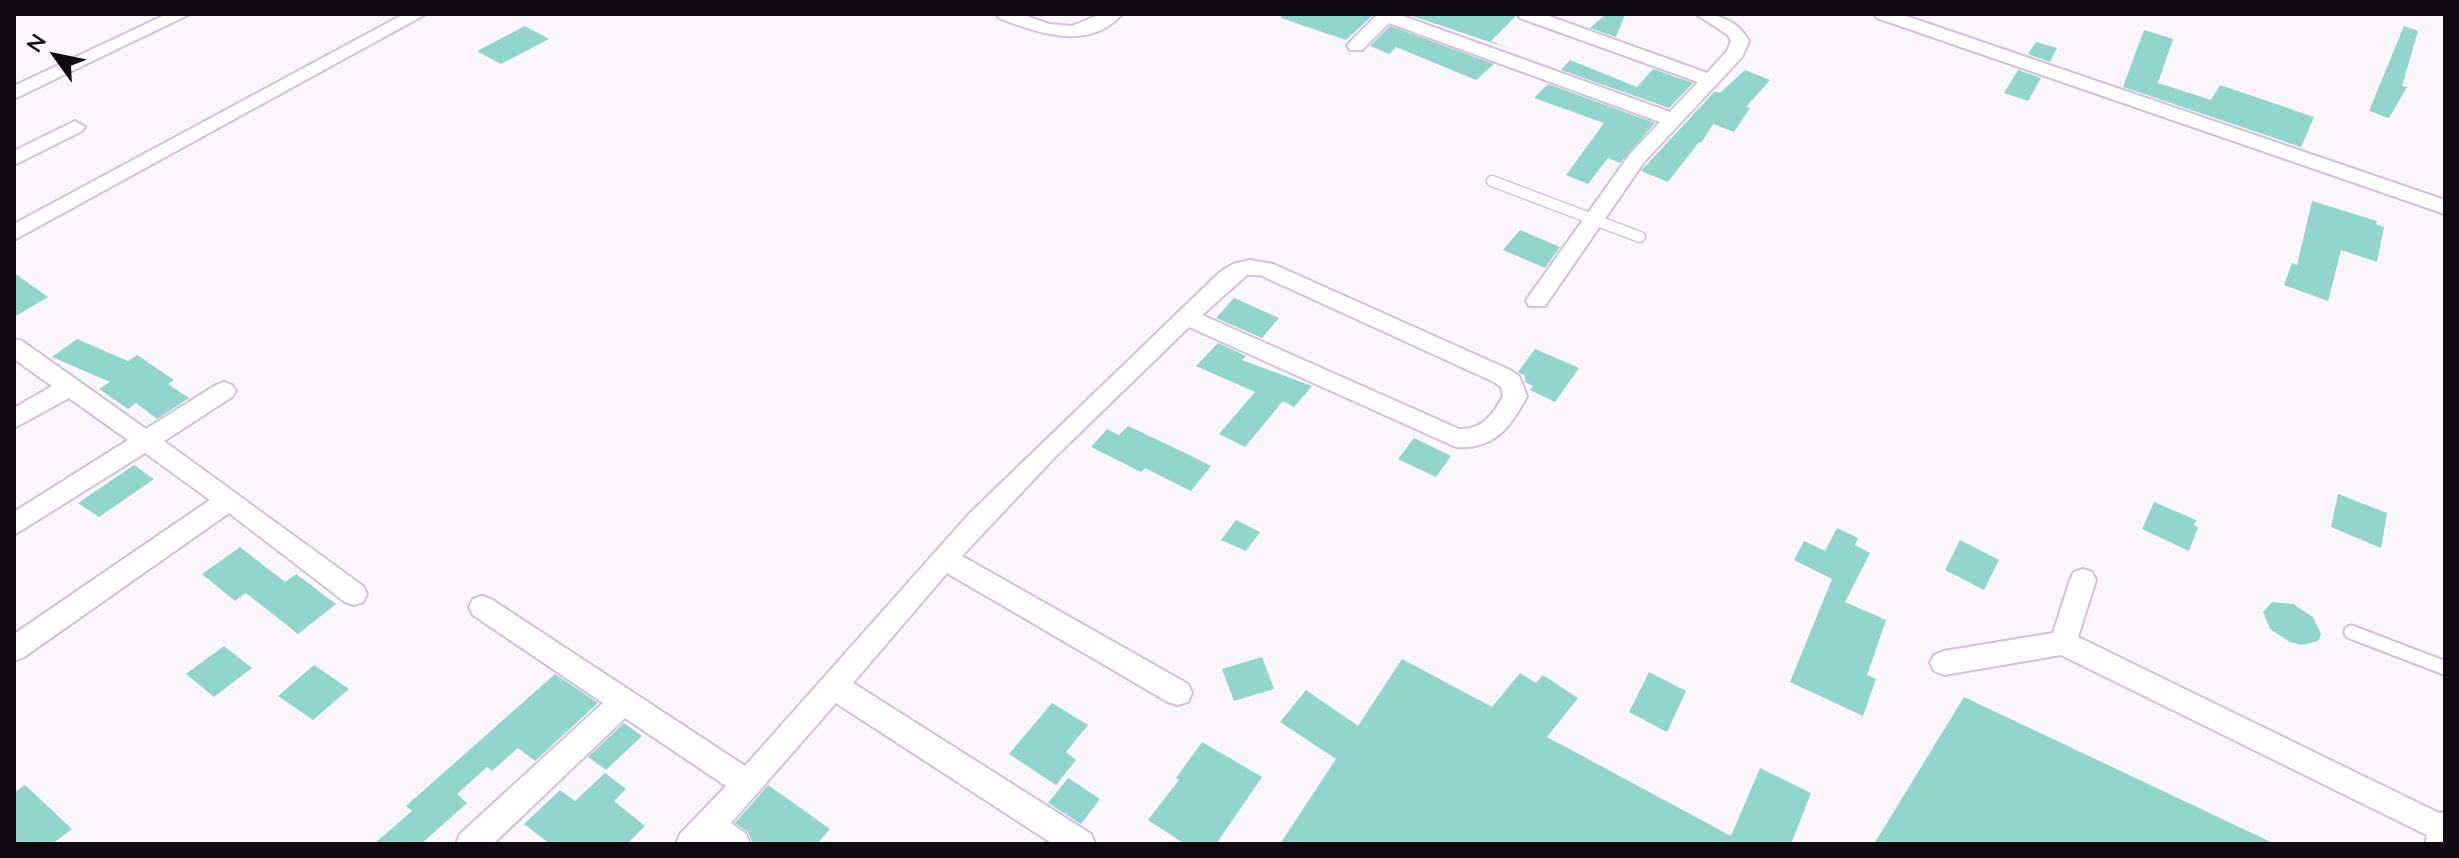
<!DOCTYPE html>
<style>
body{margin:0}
#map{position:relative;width:2459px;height:858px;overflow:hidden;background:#faf6fb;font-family:Quicksand,sans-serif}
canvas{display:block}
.frame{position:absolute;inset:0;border:16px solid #100912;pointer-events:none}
.north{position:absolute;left:16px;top:16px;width:80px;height:80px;-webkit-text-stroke:6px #faf6fb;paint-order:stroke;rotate:303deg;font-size:22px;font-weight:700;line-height:32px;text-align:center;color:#100912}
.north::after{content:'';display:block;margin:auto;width:28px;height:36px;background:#100912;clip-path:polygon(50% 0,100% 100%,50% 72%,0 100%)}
</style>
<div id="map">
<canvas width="2459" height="858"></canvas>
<div class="frame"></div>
<div class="north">N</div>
</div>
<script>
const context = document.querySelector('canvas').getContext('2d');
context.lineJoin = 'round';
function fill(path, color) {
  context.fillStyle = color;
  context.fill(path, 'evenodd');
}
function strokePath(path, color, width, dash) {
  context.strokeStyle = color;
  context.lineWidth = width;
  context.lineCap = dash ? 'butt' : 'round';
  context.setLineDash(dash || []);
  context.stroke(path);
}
fill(new Path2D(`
 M1281 14H1374L1346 40 1281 18Z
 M1406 14H1514L1515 17 1491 41 1511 49Z
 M1606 14H1625L1616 37 1590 28Z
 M525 26 549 39 501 64 477 51Z
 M1390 26 1494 64 1476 80 1396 47 1389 54 1370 46Z
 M2404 26 2418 31 2402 86 2407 87 2389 118 2369 111Z
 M2144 30 2173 39 2158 83 2211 100 2220 85 2314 117 2301 147 2123 87Z
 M2036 42 2057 48 2050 62 2028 54Z
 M1570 60 1637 87 1653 69 1693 83 1669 108 1561 70Z
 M1745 70 1770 80 1746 107 1750 108 1734 132 1713 124 1701 143 1699 142 1668 182 1641 171 1715 91 1720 93Z
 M2018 70 2041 78 2028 101 2004 93Z
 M1548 84 1655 123 1620 163 1608 158 1588 184 1566 175 1604 123 1534 98Z
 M2312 201 2377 221 2376 224 2384 227 2377 262 2341 250 2328 301 2284 285 2292 263 2297 265Z
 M1520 230 1560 247 1545 268 1503 250Z
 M14 273 48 297 14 317Z
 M1234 298 1279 318 1262 338 1216 318Z
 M77 339 128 361 137 355 174 380 168 384 189 398 157 419 136 403 128 409 99 389 110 382 52 357Z
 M1218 343 1246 356 1242 360 1312 386 1294 407 1283 401 1245 447 1219 434 1255 392 1196 366Z
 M1535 349 1579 368 1555 402 1530 390 1533 386 1525 382V376L1518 372Z
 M1128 426 1183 452 1211 466 1191 491 1145 468 1141 472 1091 447 1107 429 1119 435Z
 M1414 438 1451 456 1436 477 1398 459Z
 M134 465 154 479 99 517 78 503Z
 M2338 494 2387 513 2381 548 2331 527Z
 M2154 502 2196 520 2194 525 2198 527 2189 551 2142 529Z
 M1236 520 1260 532 1246 551 1221 540Z
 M1837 528 1858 538 1855 545 1870 553 1845 602 1886 620 1867 675 1876 679 1863 716 1790 682 1832 579 1794 560 1804 541 1825 551Z
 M1960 540 1999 560 1984 590 1945 570Z
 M240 547 285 582 296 574 336 604 298 634 246 593 235 601 202 574Z
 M2272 602 2293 604 2313 617 2321 634 2318 641 2302 645 2290 642 2270 629 2263 612Z
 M224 646 252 668 214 697 186 674Z
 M1262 657 1274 689 1234 701 1222 669Z
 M1402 659 1492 707 1520 673 1536 683 1543 675 1578 698 1547 737 1731 836 1760 768 1811 793 1791 844H1280L1336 759 1280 722 1306 690 1358 726Z
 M314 665 349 689 313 720 278 696Z
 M1649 672 1686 691 1667 732 1629 712Z
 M555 674 598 703 535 761 518 748 492 771 487 767 457 794 467 803 421 844H374L412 811 406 806Z
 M1964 697 2275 844H1874Z
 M1052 703 1088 725 1066 752 1076 760 1056 785 1009 754Z
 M624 723 642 736 606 770 588 757Z
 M1202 742 1262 777 1216 844H1185L1148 820 1179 780 1176 778Z
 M605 773 626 789 614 801 645 826 627 844H550L524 824 560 790 575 801Z
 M1068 778 1100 799 1081 824 1048 803Z
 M25 785 72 829 52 844H14V793Z
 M768 785 830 829 817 844H753L748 832 735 823Z`), '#92d5cd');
const serviceFar1 = new Path2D(`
 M1492 181 1640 237`);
const service = new Path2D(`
 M2351 632 2445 668`);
const minor = new Path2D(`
 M167 14H190L14 99V86Z
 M404 14H426L14 240V224Z
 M996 14H1021L1049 24 1072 26 1101 14H1122C1089 52 1037 33 999 18Z
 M1378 14H1397L1670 112 1698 82 1520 18 1517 14H1543L1707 73 1727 51 1731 41 1728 35 1696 14C1719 14 1737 20 1749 41L1742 57 1644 162 1545 306H1529L1526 301 1529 296 1630 154 1660 122 1389 23 1362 50H1350L1347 46 1350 42Z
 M1874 14H1900L2445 200V214L1877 18Z
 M75 121 85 127 82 131 14 165V151Z
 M1250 260 1273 264 1510 370 1519 376 1527 396C1511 427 1494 450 1456 447L1189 327 1056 456 962 556 1188 684 1192 693 1188 702 1178 705 1168 702 947 573 853 683 1091 834 1095 844H1053L836 703 731 823 746 834 750 844H676L680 834 726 786 625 718 493 844H456L460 834 603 703 473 615 469 607 473 599 482 596 491 599 745 766 969 514 1220 272 1233 264ZM1247 275H1260L1494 382 1501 387 1503 396C1493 415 1482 430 1459 429L1202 315Z
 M14 339 22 341 146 429 216 385 224 382 232 385 236 391 232 397 164 441 363 586 367 594 363 602 354 605 345 602 229 513 24 657 14 661V634L210 500 145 453 14 535V512L128 440 69 398 14 428V408L52 386 14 359Z
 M2083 569 2092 572 2096 580 2078 637 2445 816V844L2061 655 1944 675 1934 671 1930 663 1934 655 1944 651 2053 633 2070 580 2074 572Z`);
const tertiary = new Path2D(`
 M2445 811V844H2426L2427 828 2433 816Z`);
strokePath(serviceFar1, '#d5c0db', 13);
strokePath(service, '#d5c0db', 17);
strokePath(minor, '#d5c0db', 4);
strokePath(tertiary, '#d5c0db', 4);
strokePath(serviceFar1, '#fff', 10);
strokePath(service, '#fff', 13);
fill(minor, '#fff');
fill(tertiary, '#fff');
</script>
